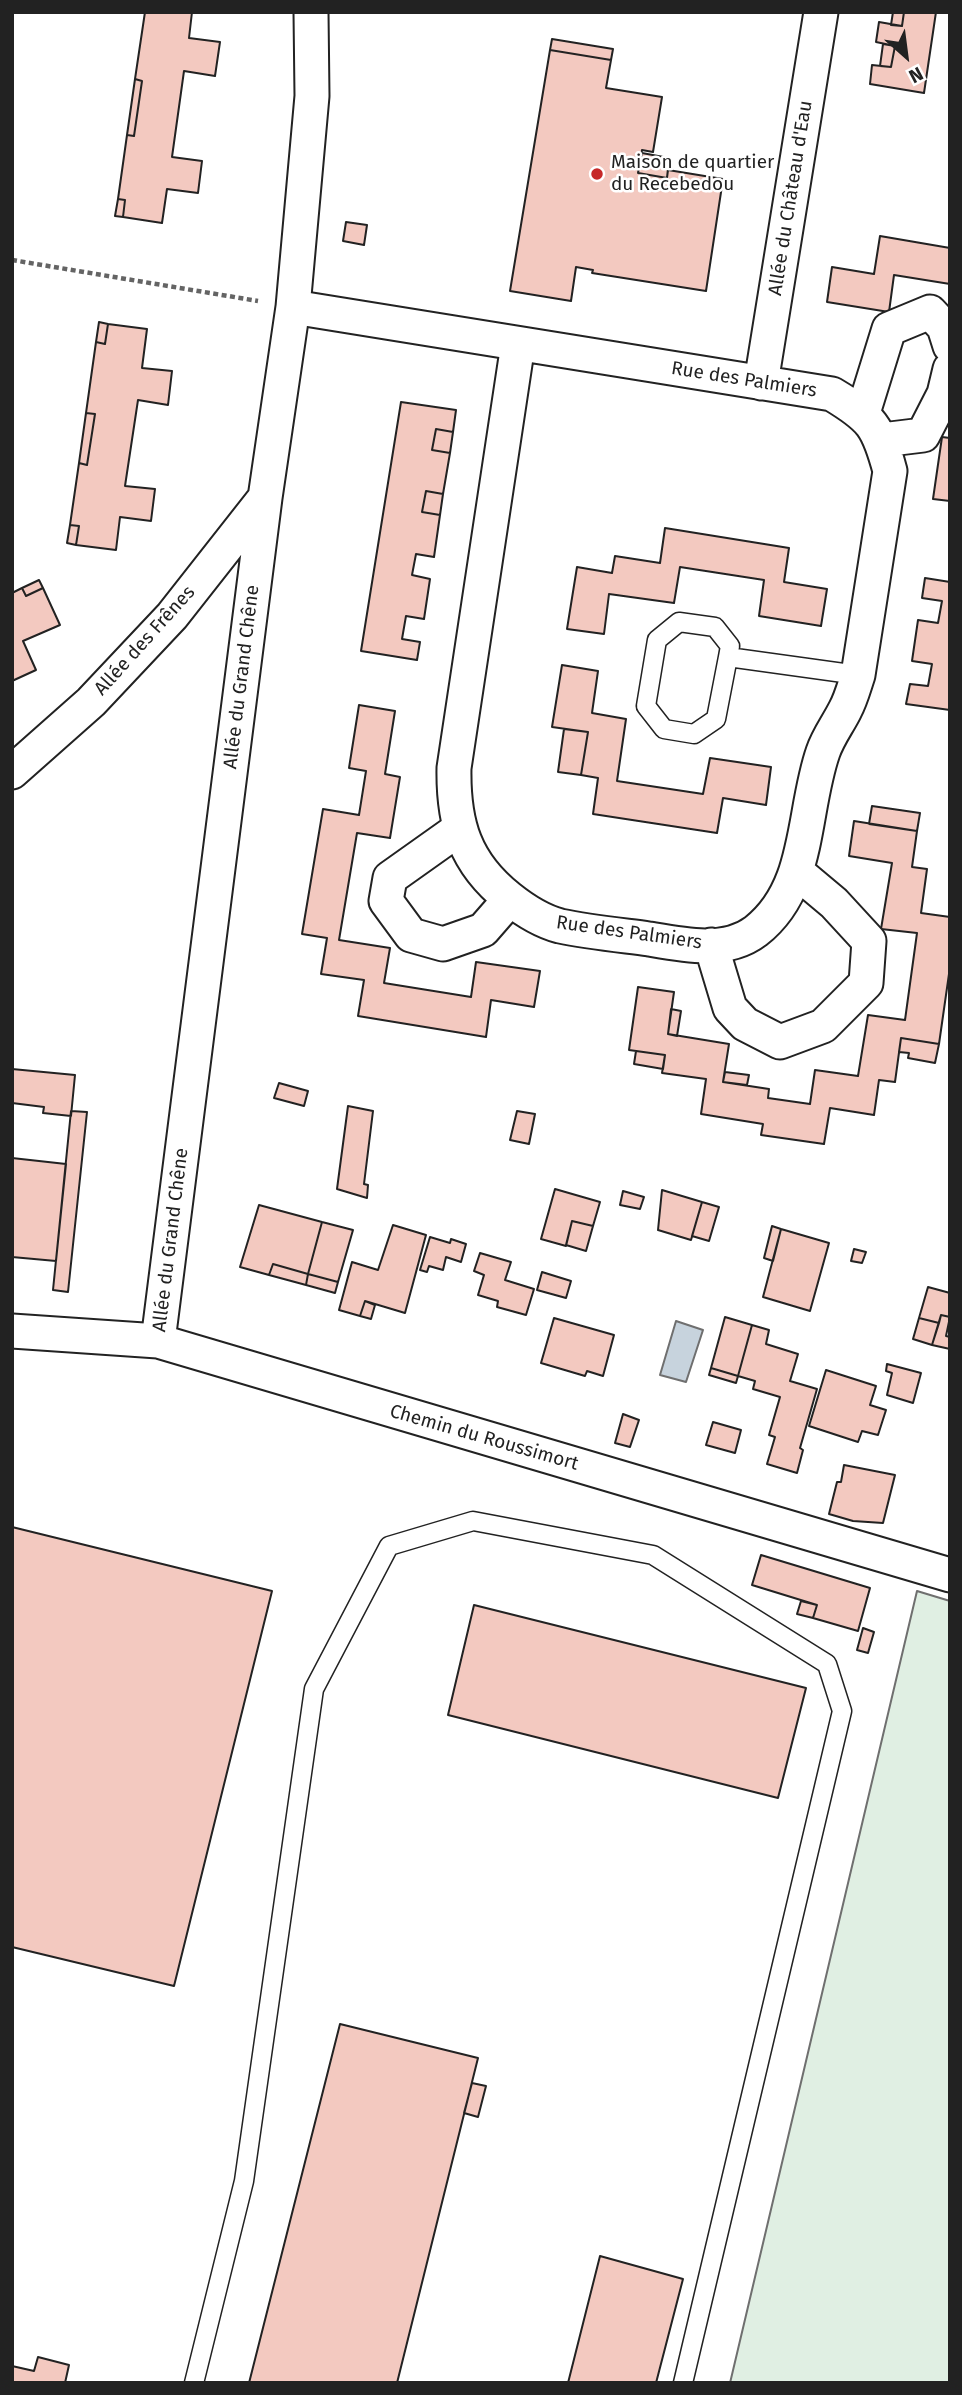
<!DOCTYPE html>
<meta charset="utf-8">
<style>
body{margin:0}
#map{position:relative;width:962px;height:2395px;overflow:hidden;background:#fff;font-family:"Fira Sans",sans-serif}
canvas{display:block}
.frame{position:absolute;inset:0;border:14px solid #222;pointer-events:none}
.north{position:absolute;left:871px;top:21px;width:70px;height:70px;-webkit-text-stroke:5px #fff;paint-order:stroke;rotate:152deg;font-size:19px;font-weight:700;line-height:28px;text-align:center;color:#222}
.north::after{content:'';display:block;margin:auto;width:24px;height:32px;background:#222;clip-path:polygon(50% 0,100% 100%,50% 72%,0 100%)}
</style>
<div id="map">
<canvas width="962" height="2395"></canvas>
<div class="frame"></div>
<div class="north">N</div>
</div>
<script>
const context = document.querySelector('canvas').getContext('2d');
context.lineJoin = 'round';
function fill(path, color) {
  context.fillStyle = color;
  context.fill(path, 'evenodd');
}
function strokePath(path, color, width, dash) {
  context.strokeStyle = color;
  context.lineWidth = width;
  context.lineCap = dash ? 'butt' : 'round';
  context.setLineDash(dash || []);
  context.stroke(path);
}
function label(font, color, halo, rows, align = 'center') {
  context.font = font + ' "Fira Sans",sans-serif';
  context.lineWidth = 5;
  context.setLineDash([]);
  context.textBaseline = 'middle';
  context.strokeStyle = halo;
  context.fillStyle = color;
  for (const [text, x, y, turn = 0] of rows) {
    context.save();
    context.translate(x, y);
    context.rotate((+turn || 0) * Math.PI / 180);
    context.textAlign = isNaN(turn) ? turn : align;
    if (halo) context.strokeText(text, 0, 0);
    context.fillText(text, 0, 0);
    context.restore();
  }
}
const green = new Path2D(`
 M917 1591 950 1601V2383H730Z`);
fill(green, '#e0efe3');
strokePath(green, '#6f6f6f', 2);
const water = new Path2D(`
 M676 1321 703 1330 686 1382 660 1375Z`);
fill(water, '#c7d3dd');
strokePath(water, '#6f6f6f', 2);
const building = new Path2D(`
 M145 12H192L189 38 220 42 215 76 184 71 172 157 202 161 198 193 167 189 162 223 123 217 125 200 118 199 127 135 134 136 142 81 135 79Z
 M893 12H904L902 26 891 25Z
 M904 12H936L924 93 870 84 872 65 891 67 895 46 876 42 879 22 902 26Z
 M552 39 613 49 611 60 550 50Z
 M883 44 895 46 891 67 880 66Z
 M550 50 611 60 606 88 662 97 653 152 642 150 638 173 667 178 668 170 723 179 706 291 592 273 593 270 576 267 571 301 510 291Z
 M135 79 142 81 134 136 127 135Z
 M642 153 669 158 667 178 638 173Z
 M118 199 125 200 123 217 115 216Z
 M346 222 367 225 364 245 343 241Z
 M880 236 950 248V284L894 275 889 312 827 302 832 267 874 274Z
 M99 322 108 324 105 344 96 342Z
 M108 324 147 329 142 368 172 371 168 405 138 400 125 486 155 489 151 521 120 517 116 550 76 545 79 526 70 525 79 463 87 465 95 414 86 413 96 342 105 344Z
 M401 402 456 410 453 432 436 429 432 450 450 453 443 494 426 491 422 512 440 515 434 557 416 554 412 575 430 579 424 619 406 616 402 639 420 642 417 660 361 651Z
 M86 413 95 414 87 465 79 463Z
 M436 429 453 432 450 453 432 450Z
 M942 437 950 438V501L933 499Z
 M426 491 443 494 440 515 422 512Z
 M70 525 79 526 76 545 67 543Z
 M665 528 789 548 784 582 827 589 821 626 759 616 764 580 680 567 674 603 609 594 604 634 567 629 577 567 612 573 615 556 660 563Z
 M925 578 950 582V710L906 704 910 684 928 686 932 664 912 661 918 620 938 623 942 601 922 598Z
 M39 580 43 588 26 596 22 588Z
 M22 588 26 596 43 588 60 625 23 641 36 670 12 681V593Z
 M562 665 598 671 592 713 626 719 617 781 703 794 710 758 771 767 766 805 723 798 717 833 593 814 598 778 581 775 588 732 552 727Z
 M359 705 395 711 385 774 400 777 390 838 357 833 339 940 390 948 384 983 471 997 476 962 540 971 534 1007 491 1000 486 1037 358 1016 364 980 321 974 327 938 302 934 323 809 359 815 366 771 349 768Z
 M564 729 588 732 581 775 558 772Z
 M872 806 920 813 917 831 869 824Z
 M854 821 917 831 912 867 927 869 921 913 950 917V967L939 1044 901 1038 895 1082 879 1080 874 1115 830 1108 824 1144 761 1135 763 1124 701 1114 706 1079 662 1073 665 1055 629 1050 638 987 674 992 668 1034 729 1044 723 1082 769 1089 768 1098 810 1104 815 1070 858 1076 868 1015 905 1020 917 933 881 929 892 863 849 856Z
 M671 1009 681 1011 677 1036 668 1034Z
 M901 1038 939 1044 935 1063 908 1058 909 1053 899 1052Z
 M636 1051 665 1055 663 1069 634 1064Z
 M12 1069 75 1075 71 1116 43 1113 44 1107 12 1103Z
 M725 1072 749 1075 747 1085 723 1082Z
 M279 1083 308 1091 304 1106 274 1098Z
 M348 1106 373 1111 364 1184 368 1185 367 1198 337 1189Z
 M71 1111 87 1112 68 1292 53 1290Z
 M517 1111 535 1114 529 1144 510 1140Z
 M12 1158 66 1164 56 1261 12 1257Z
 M555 1189 600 1202 593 1226 572 1221 566 1246 541 1239Z
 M662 1190 702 1202 691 1240 658 1230Z
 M623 1191 644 1197 640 1209 620 1205Z
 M702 1202 719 1207 709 1241 692 1236Z
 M259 1205 322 1222 308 1274 273 1264 269 1275 240 1267Z
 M572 1221 593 1226 586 1251 566 1245Z
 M322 1222 353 1230 338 1282 308 1274Z
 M393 1225 426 1235 405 1313 365 1301 360 1316 339 1310 352 1262 378 1270Z
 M772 1226 781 1229 773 1261 764 1258Z
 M781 1229 829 1243 810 1311 763 1297Z
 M430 1237 450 1243 451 1239 466 1244 461 1262 446 1257 443 1270 429 1266 427 1272 420 1270Z
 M854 1249 866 1252 862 1263 851 1261Z
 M480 1253 511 1262 505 1280 534 1289 526 1315 497 1307 498 1301 478 1295 484 1275 474 1271Z
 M273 1264 308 1274 306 1285 269 1275Z
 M542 1272 571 1281 566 1298 537 1290Z
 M308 1274 338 1282 335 1293 306 1285Z
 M928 1287 950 1293V1317L941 1315 939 1323 919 1318Z
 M365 1301 375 1305 371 1319 360 1316Z
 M941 1315 950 1317 946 1336 950 1337V1349L932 1345Z
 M725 1317 752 1325 738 1376 711 1368Z
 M554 1318 614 1335 603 1376 587 1371 585 1376 541 1363Z
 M919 1318 939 1323 932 1345 913 1339Z
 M752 1325 769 1330 766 1344 798 1354 790 1381 817 1389 800 1448 803 1450 797 1473 767 1464 775 1437 769 1435 780 1397 753 1389 755 1381 738 1376Z
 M887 1364 921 1373 913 1403 887 1395 892 1373 886 1371Z
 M711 1368 738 1376 736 1383 709 1375Z
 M826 1370 876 1386 870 1405 886 1410 878 1435 862 1431 858 1442 809 1426Z
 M623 1414 639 1420 630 1447 615 1443Z
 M713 1422 741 1430 735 1453 706 1445Z
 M844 1465 895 1475 883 1523 853 1521 829 1514 837 1482H841Z
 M12 1527 272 1591 174 1986 12 1947Z
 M761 1555 870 1588 858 1631 813 1618 817 1605 752 1585Z
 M801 1601 817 1605 813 1618 797 1614Z
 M474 1605 806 1688 778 1798 448 1715Z
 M863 1628 874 1632 868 1653 857 1650Z
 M340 2024 478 2058 397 2383H249Z
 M472 2083 486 2086 478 2117 464 2113Z
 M600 2256 683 2279 656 2383H568Z
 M38 2357 69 2365 65 2383H12V2366L34 2371Z`);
fill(building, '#f3c9c0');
strokePath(building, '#222', 2);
const service = new Path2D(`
 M728 657 716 719 694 734 664 729 646 706 657 640 679 622 715 627 730 646 728 657 858 675
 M194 2383 244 2181 314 1689 389 1546 473 1521 653 1555 827 1664 842 1711 683 2383`);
const minor = new Path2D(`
 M293 307 832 394C872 418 878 426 890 471L858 675C854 687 851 699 845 710 838 724 828 737 823 752 802 812 811 888 756 931 726 954 683 945 649 939 619 935 589 932 560 926 541 921 524 910 509 898 465 863 453 824 454 768L518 344
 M761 383 821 12
 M863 413 889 329 930 312 944 327 950 346
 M882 440 923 435 944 394 950 369
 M12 772 91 702 172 616 264 499
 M459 829 390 878 386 901 411 935 443 944 483 930 510 899
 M711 945 730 1008 745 1024 780 1042 823 1026 866 983 869 941 834 903 797 872
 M12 1331 158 1341 950 1575
 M158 1341 265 498 293 307 312 96 311 12`);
strokePath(service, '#222', 21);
strokePath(minor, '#222', 37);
strokePath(new Path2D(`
 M12 260 258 301`), '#646464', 4.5, [5, 3.5]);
strokePath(service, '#fff', 18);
strokePath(minor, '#fff', 33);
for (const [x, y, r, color] of [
 [597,174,7,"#c62828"]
]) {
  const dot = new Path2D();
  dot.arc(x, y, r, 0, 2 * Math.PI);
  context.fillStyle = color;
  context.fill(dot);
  strokePath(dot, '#fff', 2.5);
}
label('19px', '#222', '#fff', [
 ["Maison de quartier",611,163],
 ["du Recebedou",611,185]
], 'left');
label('19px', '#222', '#fff', [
 ["Allée du Château d'Eau",791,198,-81],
 ["Rue des Palmiers",744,380,9],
 ["Allée des Frênes",145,641,-48],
 ["Allée du Grand Chêne",242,677,-83],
 ["Rue des Palmiers",629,933,8],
 ["Allée du Grand Chêne",171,1240,-83],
 ["Chemin du Roussimort",484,1438,16]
]);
</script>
